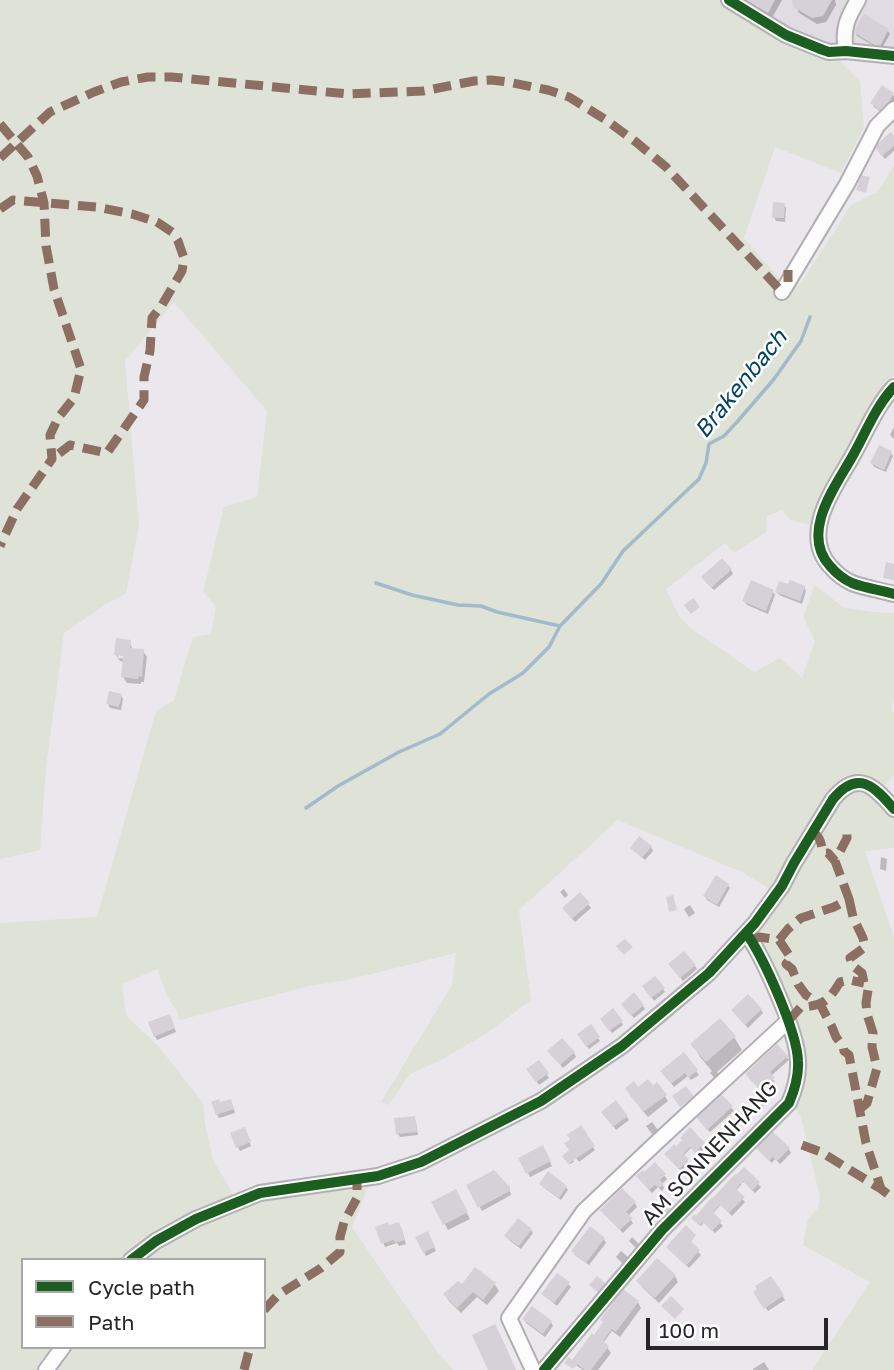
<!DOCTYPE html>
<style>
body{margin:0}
#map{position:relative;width:894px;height:1370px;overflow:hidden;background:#eae8ec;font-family:"Golos Text",sans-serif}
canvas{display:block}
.legend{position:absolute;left:21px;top:1258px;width:245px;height:91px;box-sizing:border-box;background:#fff;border:2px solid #a8a8a9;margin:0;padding:9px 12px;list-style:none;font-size:21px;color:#262527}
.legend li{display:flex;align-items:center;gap:14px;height:35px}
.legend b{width:35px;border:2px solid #a8a8a9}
.scale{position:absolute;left:646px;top:1318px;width:182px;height:32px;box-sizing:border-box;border:4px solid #262527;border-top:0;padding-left:9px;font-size:21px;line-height:24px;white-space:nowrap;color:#262527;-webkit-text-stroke:5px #fff;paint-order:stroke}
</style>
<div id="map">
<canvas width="894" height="1370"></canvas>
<ul class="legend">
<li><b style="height:9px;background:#1b5e20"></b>Cycle path</li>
<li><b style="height:9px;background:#8d6e63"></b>Path</li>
</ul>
<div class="scale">100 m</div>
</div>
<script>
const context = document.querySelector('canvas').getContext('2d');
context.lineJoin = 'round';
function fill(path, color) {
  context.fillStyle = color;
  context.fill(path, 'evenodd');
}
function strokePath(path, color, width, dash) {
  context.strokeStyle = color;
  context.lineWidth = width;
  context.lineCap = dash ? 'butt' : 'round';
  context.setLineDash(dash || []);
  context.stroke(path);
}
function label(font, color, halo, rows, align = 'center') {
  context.font = font + ' "Golos Text",sans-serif';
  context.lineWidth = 5;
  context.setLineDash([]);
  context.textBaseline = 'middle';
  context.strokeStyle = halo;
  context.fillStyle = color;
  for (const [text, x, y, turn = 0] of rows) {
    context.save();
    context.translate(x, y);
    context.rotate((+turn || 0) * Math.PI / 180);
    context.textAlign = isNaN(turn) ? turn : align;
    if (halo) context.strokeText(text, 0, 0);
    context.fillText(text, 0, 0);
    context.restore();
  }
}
fill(new Path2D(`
 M735 0H894V54L823 49Z`), '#e1dbe4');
fill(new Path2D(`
 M0 0H722L808 48 840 61 860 81 864 127 841 173 775 147 744 238 785 285 799 286 851 205 877 192 894 166V375C873 396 860 424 847 450 833 475 819 499 810 525L791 520 782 510 767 516 766 532 734 553 725 543 666 589 679 616 693 630 754 672 780 658 802 678 815 641 803 617 815 585 843 607 871 612 894 613V698L891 711 894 712V775L874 799 894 819V848L865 851 894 937V1370H813V1368L870 1282 803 1245 808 1219 818 1208 820 1197 801 1117 791 1103 801 1059 750 936 780 896 744 873 618 820 519 910 531 1000 487 1033 443 1059 410 1074 389 1105 381 1102 452 985 456 953 347 980 309 986 180 1020 176 1010 167 995 157 969 122 984 126 1015 160 1048 203 1103 205 1123 213 1160 231 1190 237 1211 287 1193 370 1182 352 1227 435 1349 453 1370H0V923L97 917 156 711 174 700 193 637 211 634 216 606 203 592 224 507 257 497 267 411 174 302 125 361 139 525 126 593 105 605 64 633 46 768 40 850 0 859ZM23 1260H264V1347H23Z`), '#dee2d7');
fill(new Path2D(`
 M741 0H782L772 18Z
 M794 0H835L836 5 826 22 817 24 799 13Z
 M865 16 888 31 890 34 881 50 857 36 855 32Z
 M883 88 894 96V102L885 115 874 107 872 103Z
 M894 138V151L885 159 878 151Z
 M784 205 786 208 785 222 776 221 774 217Z
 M894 427V439L890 435Z
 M891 453 893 456 886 472 874 467 872 463Z
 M731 570 733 574 714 590 705 581Z
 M780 583 804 587 806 591 802 604 779 595 777 592 775 595Z
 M773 592 775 595 768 614 747 605 744 601Z
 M129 641 133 650 143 651 147 657 144 682H141V684L127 683 123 677 125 662 120 661 116 655ZM118 654 132 659 118 658Z
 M121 695 123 699 121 710 110 708 108 704Z
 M651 847 653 851 645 860 632 848Z
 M881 857 887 859 886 871 880 869Z
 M728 885 730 888 719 907 707 900 705 896Z
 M564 889 568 895 565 898 560 892Z
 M580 894 591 908 575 922 566 912Z
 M690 905 695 913 689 917 684 909Z
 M695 966 697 969 683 981 673 968Z
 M663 989 665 992 654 1001 646 990Z
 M643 1006 645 1009 634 1018 625 1008Z
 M761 1010 763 1013 748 1028 735 1014Z
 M171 1019 176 1032 157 1040 155 1036Z
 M621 1021 623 1025 612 1033 604 1023Z
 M590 1027 600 1041 589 1049 579 1035Z
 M734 1037 742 1050 717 1072 720 1077 716 1080 710 1073 712 1071 700 1057 693 1044Z
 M574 1053 576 1057 563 1068 552 1055Z
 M684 1055 699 1075 691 1080 688 1076 674 1087 665 1075Z
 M787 1057 789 1060 771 1076 775 1083 763 1093 749 1078Z
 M539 1062 549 1078 539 1085 529 1070Z
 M638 1090 665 1096 668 1101 648 1117 630 1095Z
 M721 1096 734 1111 710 1132 700 1121Z
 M220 1104H232L235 1113 219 1118 217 1114Z
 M606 1116 627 1117 629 1120 616 1130Z
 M414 1118 416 1122 418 1135 400 1137 398 1134Z
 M652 1122 658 1130 652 1134 646 1126Z
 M580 1128 595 1150 579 1162 572 1152 570 1154 574 1162 570 1164 564 1156 571 1151Z
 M246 1133 251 1146 240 1151 238 1147Z
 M704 1144 706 1147 698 1155 691 1148 683 1156 690 1164 682 1172 666 1155 678 1146Z
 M543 1147 552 1166 530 1177 521 1158Z
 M758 1149H789L791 1153 780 1164 775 1159 772 1163Z
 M655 1164 667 1179 662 1184 664 1188 662 1191 658 1187 652 1193 640 1180 644 1174Z
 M744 1169 761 1187 755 1193 744 1182 743 1183 739 1175Z
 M735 1177 742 1184 735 1191 745 1202 732 1216 721 1205 712 1214 723 1226 715 1233 704 1222 701 1226 694 1219 695 1217 702 1224 698 1216 712 1200 720 1206 715 1198Z
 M541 1184 566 1187 568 1190 561 1200 543 1187Z
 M468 1185 509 1188 511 1195 482 1211Z
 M455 1191 470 1219 448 1230 433 1202Z
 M635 1203 637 1207 628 1216 633 1223 623 1233 604 1214Z
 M401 1227 406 1244 399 1246 397 1243 385 1247 378 1228Z
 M531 1230 533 1233 521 1249 509 1240 507 1236Z
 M427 1233 436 1251 426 1256 417 1238Z
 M695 1236 690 1243 701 1255 689 1268 668 1247Z
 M632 1237 639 1244 636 1248 629 1241Z
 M604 1239 606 1243 589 1265 575 1255 573 1251Z
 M621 1251 628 1257 623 1264 616 1257Z
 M476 1270 495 1285 499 1291 487 1305 477 1297 461 1313 448 1300 445 1294 462 1286Z
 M675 1276 678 1282 659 1303 642 1287 638 1281Z
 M771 1278 785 1300 768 1311 755 1292Z
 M568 1284 571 1287 557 1306 546 1297 543 1294Z
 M638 1302 641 1308 620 1337 612 1331 603 1343 607 1347 611 1353 598 1370H583L577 1366 574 1360 602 1342 597 1334Z
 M524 1319 551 1322 553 1326 545 1337 526 1323Z
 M764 1362 769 1370H753V1369Z`), '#0003');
strokePath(new Path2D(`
 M376 583 412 595 458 605 481 606 497 612 560 626
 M306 808 338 786 399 752 440 734 489 694 523 673 549 647 560 626 601 584 623 551 699 479 706 463 709 444 724 436 737 422 774 379 801 341 810 317`), '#a2bacb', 3.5);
fill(new Path2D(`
 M746 0H775L768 13Z
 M792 0H832L823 16 812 18 793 7Z
 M864 14 889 29 879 48 853 32Z
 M882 85 894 93 882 112 870 103Z
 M891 132 894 136V146L882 156 874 147Z
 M861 175 870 177 866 193 856 190Z
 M773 202 785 203 784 218H772Z
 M879 445 892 451 884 470 870 463Z
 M722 558 732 569 711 588 701 577Z
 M886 562 894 564V580L883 578Z
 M751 580 774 590 766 611 742 601Z
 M790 580 805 586 800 601 775 592 779 581 788 584Z
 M693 598 700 607 691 614 684 605Z
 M116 638 131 640 130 648 144 649 142 677 139 676 138 679 121 677 123 656 114 655Z
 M109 691 122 694 119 707 106 704Z
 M639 836 652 846 642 858 630 848Z
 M716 875 729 884 717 905 703 896Z
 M580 892 590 903 572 919 562 908Z
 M673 895 677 910 669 912 666 897Z
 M625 939 633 947 624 955 616 946Z
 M684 951 696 965 680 978 668 964Z
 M655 976 665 988 651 998 642 986Z
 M634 992 644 1005 631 1016 621 1004Z
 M748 994 762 1009 745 1025 731 1010Z
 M613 1008 623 1021 609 1031 600 1019Z
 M170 1014 175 1028 154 1037 148 1022Z
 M720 1018 736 1036 706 1062 690 1044Z
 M591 1024 600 1037 586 1047 577 1034Z
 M562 1038 575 1052 560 1065 547 1051Z
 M777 1044 788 1056 770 1072 775 1078 761 1091 745 1074Z
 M684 1052 698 1070 688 1078 685 1073 671 1084 660 1071Z
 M539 1060 549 1073 536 1082 526 1069Z
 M648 1079 653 1085 657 1082 667 1095 643 1112 625 1088 634 1081 638 1087Z
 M686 1086 694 1097 680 1107 672 1096Z
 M721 1094 733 1106 707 1130 696 1117Z
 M756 1096 765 1105 758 1112 749 1103Z
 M219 1099 220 1102 231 1099 234 1109 216 1115 211 1102Z
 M616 1100 628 1116 613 1127 601 1112Z
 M415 1116 417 1132 396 1134 394 1118Z
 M581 1125 595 1146 568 1164 562 1156 569 1150 564 1143 570 1140 567 1135Z
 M245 1127 251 1142 236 1148 230 1133Z
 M690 1127 705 1143 695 1153 690 1147 683 1154 689 1159 679 1169 664 1154 674 1144 676 1146 682 1140 680 1138Z
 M772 1131 790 1148 777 1161 772 1157 769 1161 756 1148Z
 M543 1145 551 1161 526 1174 518 1158Z
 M655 1162 666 1174 660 1180 664 1184 659 1188 655 1185 649 1190 636 1176 643 1170 644 1172Z
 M744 1167 760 1182 753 1190 743 1181 736 1189 745 1197 729 1213 720 1205 713 1212 722 1221 712 1231 703 1222 699 1226 691 1218 695 1214 696 1216 712 1197 713 1198 735 1174 736 1175Z
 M494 1170 510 1187V1191L478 1208 466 1185Z
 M548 1171 567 1186 559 1198 539 1184Z
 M622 1188 636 1202 626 1212 633 1218 620 1230 600 1210Z
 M456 1189 468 1212 443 1225 431 1202Z
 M667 1199 674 1206 663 1218 655 1211Z
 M518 1218 532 1229 519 1246 504 1236Z
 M388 1222 389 1225 399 1222 405 1240 395 1243 394 1240 381 1244 375 1227Z
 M686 1225 696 1235 691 1241 700 1250 686 1266 666 1247Z
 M590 1226 605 1238 586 1263 571 1251Z
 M428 1231 435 1247 423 1253 415 1237Z
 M657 1258 676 1275 655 1298 636 1281Z
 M475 1267 496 1283 483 1300 473 1292 457 1308 443 1294 458 1281 462 1284Z
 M557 1273 570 1282 554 1303 541 1294Z
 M597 1276 606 1284 599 1293 589 1285Z
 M771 1276 784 1295 764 1309 753 1292 757 1289 755 1286Z
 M623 1289 639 1301 616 1332 612 1329 603 1341 609 1346 591 1370H585L577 1364 573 1369 564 1363 568 1357 572 1360 592 1333 594 1335 603 1322 600 1320Z
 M671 1296 684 1309 675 1319 661 1306Z
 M532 1306 552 1321 543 1334 522 1319Z
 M495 1324 506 1347 516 1370H488L482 1357 472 1335Z`), '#d6d1d9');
const minor = new Path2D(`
 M729 0 786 35 823 50 829 52 846 51 894 56
 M846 51C842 30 847 18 858 0
 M782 292 847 184 877 126 894 109
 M894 387C876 406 865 434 852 457 835 487 800 533 830 566 836 573 843 579 852 583 865 588 880 590 894 594
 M131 1260 156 1241 196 1219 260 1193 378 1176 421 1162 541 1101 622 1046 709 973 755 923 782 886 794 863 833 799C858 769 874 786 894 809
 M46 1370 63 1347
 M533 1370 509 1318 584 1211 656 1143 788 1021
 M544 1370 662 1230 789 1103C795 1089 799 1076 798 1061 797 1031 764 959 747 934`);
strokePath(minor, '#b1afb2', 18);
strokePath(minor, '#fcfcfc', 14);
strokePath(new Path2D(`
 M0 124 28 157 37 176 44 203 46 246 54 289 81 369 74 398 58 418 50 435 52 459 17 509 0 546
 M0 158 50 112 94 92 121 82 148 77H171L348 94 423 91 474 81 491 80 508 82 548 90 569 97 606 120 636 142 666 167 782 292
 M0 209 13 200 96 207 132 214 157 222 172 232 178 241 184 258 182 271 162 305 152 318 150 351 144 377V400L107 453 70 445 52 459
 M788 270V282
 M813 832C821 837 821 844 823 853H828L835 861
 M849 899 853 917 863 938 865 947 850 958 853 966 862 973 864 983 868 990 866 1003 867 1014 873 1033 872 1047 877 1068 867 1103 860 1109
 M752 940 759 937 779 940 791 958 786 964 792 969 798 984 806 995 820 1004 832 1027 836 1037 843 1046 844 1051 849 1055 866 1143 881 1189
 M779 940 788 929 801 918 834 907 849 899 835 861 847 838V832
 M788 1021 801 1007C824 1006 829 1000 840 982L849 980 864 983
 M802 1145 821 1152 881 1189 894 1199
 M264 1310 278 1295 321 1268 340 1252V1237L344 1222 357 1198V1179
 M244 1370 250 1347`), '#8d6e63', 9, [18, 9]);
strokePath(new Path2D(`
 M729 0 786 35 823 50 829 52 846 51 894 56
 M894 387C876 406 865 434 852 457 835 487 800 533 830 566 836 573 843 579 852 583 865 588 880 590 894 594
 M131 1260 156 1241 196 1219 260 1193 378 1176 421 1162 541 1101 622 1046 709 973 755 923 782 886 794 863 833 799C858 769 874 786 894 809
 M544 1370 662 1230 789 1103C795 1089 799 1076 798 1061 797 1031 764 959 747 934`), '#1b5e20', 10);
label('21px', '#262527', '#fff', [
 ["AM SONNENHANG",710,1153,-47]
]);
label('italic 23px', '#004363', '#fff', [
 ["Brakenbach",741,384,-51]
]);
</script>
